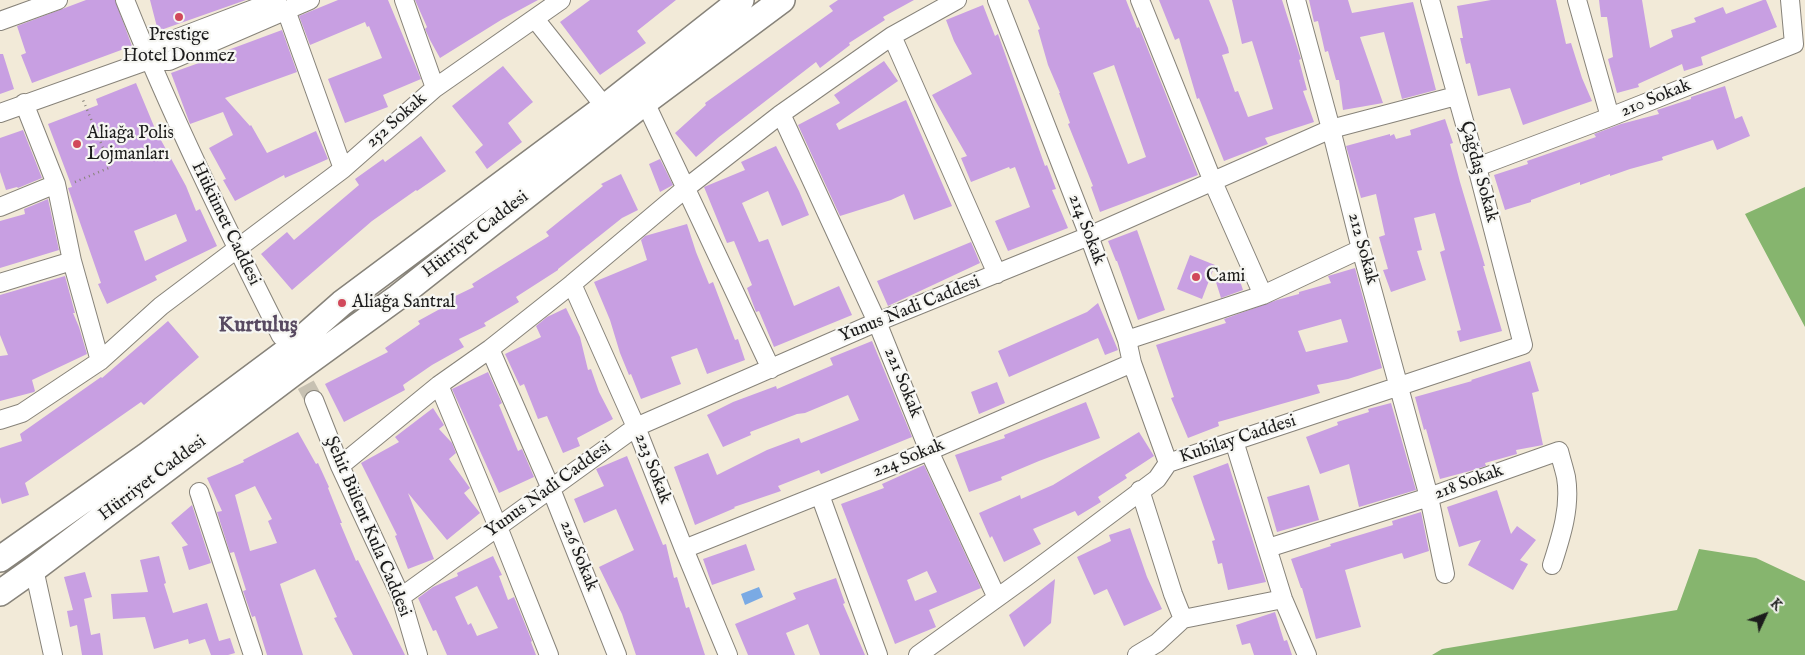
<!DOCTYPE html>
<meta charset="utf-8">
<style>
body{margin:0}
#map{position:relative;width:1805px;height:655px;overflow:hidden;background:#f2ead8;font-family:"IM FELL English",serif}
canvas{display:block}
.north{position:absolute;left:1740px;top:590px;width:50px;height:50px;-webkit-text-stroke:4px #f6f6f2;paint-order:stroke;rotate:47deg;font-size:14px;font-weight:700;line-height:20px;text-align:center;color:#1c1c1c}
.north::after{content:'';display:block;margin:auto;width:18px;height:22px;background:#1c1c1c;clip-path:polygon(50% 0,100% 100%,50% 72%,0 100%)}
</style>
<div id="map">
<canvas width="1805" height="655"></canvas>
<div class="north">K</div>
</div>
<script>
const context = document.querySelector('canvas').getContext('2d');
context.lineJoin = 'round';
function fill(path, color) {
  context.fillStyle = color;
  context.fill(path, 'evenodd');
}
function strokePath(path, color, width, dash) {
  context.strokeStyle = color;
  context.lineWidth = width;
  context.lineCap = dash ? 'butt' : 'round';
  context.setLineDash(dash || []);
  context.stroke(path);
}
function label(font, color, halo, rows, align = 'center') {
  context.font = font + ' "IM FELL English",serif';
  context.lineWidth = 4.5;
  context.setLineDash([]);
  context.textBaseline = 'middle';
  context.strokeStyle = halo;
  context.fillStyle = color;
  for (const [text, x, y, turn = 0] of rows) {
    context.save();
    context.translate(x, y);
    context.rotate((+turn || 0) * Math.PI / 180);
    context.textAlign = isNaN(turn) ? turn : align;
    if (halo) context.strokeText(text, 0, 0);
    context.fillText(text, 0, 0);
    context.restore();
  }
}
fill(new Path2D(`
 M1805 187V327L1745 214Z
 M1699 549 1756 558 1805 581V655H1432L1442 649 1677 610Z`), '#86b56e');
fill(new Path2D(`
 M759 587 763 597 745 605 741 594Z`), '#7aaae4');
fill(new Path2D(`
 M86 0H115L132 46 32 83 21 55 26 53 17 26Z
 M150 0H246L158 31Z
 M338 0H388L421 79 383 95 388 107 345 123 328 79 382 58 369 26 367 27 365 22 310 45 299 16Z
 M415 0H538L501 20 440 58 430 40 425 29 427 27Z
 M590 0H676L637 31 646 43 600 75 560 22Z
 M838 0H914L883 17 885 20 849 43 850 45 820 68 816 62 719 137 696 157 675 133 706 105 705 103 833 11 829 6Z
 M1028 0H1126L1137 28 1139 27 1198 175 1100 212 1091 187 1093 186 1068 124 1070 123 1059 93H1060L1048 65 1038 30 1040 29ZM1114 65 1146 157 1128 164 1093 73Z
 M1159 0H1209L1228 48 1229 53 1222 55 1235 92 1238 91 1248 117 1273 109 1252 41 1242 44 1232 0H1282L1301 59 1299 60 1307 90 1303 91 1314 122 1265 138 1268 144 1224 161 1199 98 1197 99 1179 38 1175 40Z
 M1309 0H1348L1352 13 1413 2 1436 90 1402 99 1384 32 1360 37 1383 103 1343 110 1339 80H1336L1328 51 1325 52 1318 21 1314 22Z
 M1491 0H1556L1566 44 1571 43 1582 78 1592 101 1523 125 1510 88 1478 96 1470 63 1466 64 1460 38H1463L1457 6Z
 M1599 0H1642L1650 48 1673 37 1671 30 1696 22 1694 18 1723 7 1726 14 1763 0H1766L1777 27 1701 57 1703 65 1684 71 1682 64 1638 84 1639 87 1617 93 1608 59 1613 57 1607 17H1601Z
 M983 5 995 36 998 34 1045 166 1047 165 1056 189 1052 190 1068 228 1008 251 995 221 1030 207 1015 167 1010 169 1009 167 971 182 961 158 967 156 932 95 972 74 954 41 946 20Z
 M282 30 297 72 225 98 250 126 251 125 267 153 316 131 328 159 285 178 284 175 235 201 223 180 226 179 209 148 233 135 223 112 190 124 171 73 221 55 220 53Z
 M0 54H3L14 89 0 94Z
 M884 61 898 81 836 124 839 130 906 100 952 206 914 220 904 194 891 200 840 216 798 125 840 103 834 95Z
 M503 66 533 102 508 123 522 142 487 169 475 152 483 145 452 106Z
 M136 83 156 131 186 186 196 211 200 209 217 246 155 276 157 280 107 304 98 284 101 283 68 188 72 187 48 124 98 105 96 99ZM176 214 187 241 145 261 134 231Z
 M1725 86 1735 119 1742 116 1750 136 1717 150 1713 140 1662 157 1663 160 1630 169 1610 176V174L1580 185V182L1531 200V202L1505 210 1494 175 1528 164 1527 161 1596 137 1594 134 1621 124 1659 114 1657 110 1691 99V97Z
 M1445 119 1453 143 1450 144 1460 182 1485 266H1483L1502 331 1460 342 1457 331 1461 330 1440 252 1445 250 1435 213 1414 218 1422 250 1417 251 1426 280 1391 292 1383 270 1388 269 1379 237 1385 235 1376 194 1361 198 1346 146 1390 134V136L1394 134 1396 139 1411 135 1410 130Z
 M23 130 42 178 18 188 17 187 6 190 0 172V138Z
 M421 136 446 171 417 191 416 190 372 221 292 290 261 254 287 232 294 240 359 185 355 179 383 159 385 162Z
 M776 146 799 191 809 215 782 226 768 191 742 203 759 242 768 239 794 306 839 286 852 315 774 347 759 311 756 312 747 288 752 285 734 241 727 243 704 187 745 170 741 162Z
 M660 159 673 185 660 192 649 164Z
 M621 174 638 210 622 218 558 269V270L516 297 519 302 484 323 486 326 459 339 464 347 432 365 403 385 405 390 344 422 325 384 388 352 385 348 420 324 418 321 449 304 447 300 474 287 472 284 549 236 546 232 603 186 601 184Z
 M48 199 59 250 0 268V221L25 214 24 209Z
 M687 224 696 252 709 284 713 282 735 340 738 339 745 360 707 374 697 348 671 357 681 384 641 399 631 374 629 375 620 353 610 320 594 282 647 260 641 240 645 236Z
 M1137 230 1165 310 1138 320 1117 261H1116L1108 241Z
 M971 242 980 263 888 306 877 281Z
 M1190 255 1215 265 1202 299 1177 289Z
 M1355 268 1382 368 1348 379 1317 385 1320 393 1218 422 1219 426 1188 438 1171 398 1174 397 1156 345 1226 323 1224 319 1277 300 1299 294V292L1331 283 1328 276ZM1341 319 1348 342 1306 352 1298 331Z
 M1237 272 1243 290 1221 298 1215 279Z
 M65 276 75 313H73L79 327 87 354 32 380 35 391 34 392 0 401V356L8 355 0 335V295Z
 M1098 303 1118 350 1105 355 1098 338 1009 377 998 351 1087 312Z
 M566 308 580 337 588 370 591 369 599 392 613 419 577 438 580 446 563 453 547 416 538 419 524 384 520 386 505 354 541 337 536 326 547 317Z
 M168 321 199 357 144 405 141 402 25 483 29 495 2 504 0 497V448L22 441 20 434 101 377 102 378Z
 M872 341 912 437 821 474 819 470 778 486 781 491 734 507 735 508 695 525 674 467 708 453 717 475 767 450 799 438 801 443 859 420 848 395 805 413 797 414 750 432 751 435 723 447 707 415 733 402 776 386 777 389 833 365 830 358Z
 M1530 361 1539 391 1532 393 1543 445 1516 450 1517 454 1485 463 1486 466 1470 471 1440 479 1426 429 1424 430 1415 397 1472 381 1471 380Z
 M488 372 502 403 499 405 518 451 522 449 534 477 499 493 452 389Z
 M997 382 1005 403 979 414 971 392Z
 M1086 402 1100 438 1039 461 1001 477 1002 480 969 492 955 455 1005 438 1004 435Z
 M1391 403 1416 490 1359 507 1349 464 1320 474 1306 437 1338 425 1337 422 1369 412 1368 409Z
 M433 408 444 425 439 429 452 443 456 453 449 459 470 488 464 493 480 513 447 540 408 493 434 559 408 569 395 536 397 535 361 463 399 442 395 437Z
 M298 432 316 464 318 463 329 487 328 488 342 523H340L356 561 358 560 405 655H353L334 618 337 617 315 569 280 584 303 655H267L255 616 252 617 243 591 246 590 234 552 230 553 217 512 222 511 207 478 244 462 243 460ZM255 486 272 519 268 521 277 543 250 551 235 495Z
 M1139 432 1154 456 1125 475 1127 478 1098 497 1101 502 1078 516 1075 511 1033 529 1041 544 1004 562 992 536 990 538 979 513 1020 495 1021 499 1053 485Z
 M627 456 663 545 666 544 674 578 677 577 686 608 689 607 705 655H636L622 614 599 567 634 550 616 509 584 523 574 499 604 486 596 469Z
 M1228 463 1266 582 1228 590 1222 563 1218 564 1212 541 1215 540 1193 476Z
 M924 465 981 588 929 610 936 627 895 644 841 504 884 488 882 484ZM927 571 937 592 915 601 907 580Z
 M1309 485 1319 520 1277 532 1267 497Z
 M1497 490 1511 534 1517 526 1536 540 1520 560 1528 564 1513 590 1468 565 1481 540 1459 547 1447 507Z
 M192 505 211 563 189 570 182 547 188 545 171 523Z
 M1421 512 1429 551 1404 559 1402 553 1345 570 1361 627 1316 639 1302 588H1301L1291 559 1331 546 1330 544 1393 525 1392 521Z
 M1130 528 1147 577 1162 609 1124 626 1107 589 1094 595 1077 557 1111 541 1109 535Z
 M746 544 755 570 712 585 703 559Z
 M159 556 166 583 164 584 173 613 207 603 219 641 230 638 235 653 228 655H211L205 639 189 644 188 639 154 649 145 617 113 619 111 594 148 592 140 560Z
 M493 556 502 575 499 576 508 600 514 597 532 641 531 642 536 655H447L436 630 433 631 418 598 433 587 458 576 457 573ZM477 586 498 628 477 636 471 623 468 625 455 597Z
 M85 572 92 597 84 599 91 635 100 633 103 655H82L77 625 70 627 67 611 73 610 64 577Z
 M836 578 845 603 843 604 865 655H820L808 624 786 633 795 655H748L735 624 796 599 793 593Z
 M1055 579 1051 623 1024 647 1009 615Z
 M1275 612 1284 641 1287 640 1292 655H1254L1250 643 1242 645 1236 625Z`), '#c89fe2');
strokePath(new Path2D(`
 M293 361 314 400`), '#c7c1b2', 18, [18, 9]);
const minor = new Path2D(`
 M125 0C171 115 225 225 281 336
 M404 0 435 88
 M997 0 1089 236 1127 340 1132 363 1168 463
 M1140 0 1213 182 1263 295
 M1296 0 1331 129 1361 249 1429 497 1445 574
 M1577 0 1610 117
 M286 10 343 169
 M535 19 605 107
 M0 21 58 0
 M892 36 997 274
 M149 60 162 44 277 0
 M645 102 771 369
 M24 103 56 184 72 261 100 361
 M0 113 149 60 169 61 310 0
 M781 114 877 322 929 451 997 598
 M1477 167 1610 117 1794 44 1790 0
 M0 207 56 184
 M0 283 72 261
 M572 284 636 427 684 549 728 655
 M1127 340 1263 295 1361 249
 M490 349 551 489 617 655
 M439 385 498 527 549 655
 M314 400 340 466 401 597 418 655
 M0 420 22 413 100 361 161 306 343 169 435 88 561 0
 M1234 441 1283 599 1307 655
 M340 466 439 385 490 349 572 284 686 188 781 114 892 36 957 0
 M1140 490 1173 594 1183 619
 M199 492 253 655
 M820 495 878 655
 M1268 548 1429 497 1559 451C1561 459 1564 468 1566 477 1571 507 1561 537 1552 565
 M684 549 929 451 1132 363
 M34 569 53 655
 M401 597 636 427 877 322 1089 236 1331 129 1456 96
 M918 655 1026 577 1157 479 1168 463 1523 345 1477 167 1430 0
 M1137 655 1157 643 1183 619 1283 599`);
const highway = new Path2D(`
 M0 559 146 456 291 348 342 303 605 107 741 0
 M0 593 34 569 300 368 398 297 645 102 782 0`);
strokePath(minor, '#87837a', 20);
strokePath(highway, '#87837a', 28);
strokePath(new Path2D(`
 M75 182 111 167 83 100`), '#87837a', 2.5, [1, 4]);
strokePath(minor, '#fff', 18);
strokePath(highway, '#fff', 25);
for (const [x, y, r, color] of [
 [179,17,5,"#d1495b"],
 [77,144,5,"#d1495b"],
 [1196,277,5,"#d1495b"],
 [342,303,5,"#d1495b"]
]) {
  const dot = new Path2D();
  dot.arc(x, y, r, 0, 2 * Math.PI);
  context.fillStyle = color;
  context.fill(dot);
  strokePath(dot, '#f6f6f2', 2);
}
label('18px', '#1c1c1c', '#f6f6f2', [
 ["Prestige",179,36,"center"],
 ["Hotel Donmez",179,57,"center"],
 ["Aliağa Polis",87,134],
 ["Lojmanları",87,155],
 ["Cami",1206,277],
 ["Aliağa Santral",352,303]
], 'left');
label('18px', '#1c1c1c', '#f6f6f2', [
 ["210 Sokak",1656,99,-22],
 ["252 Sokak",397,121,-41],
 ["Çağdaş Sokak",1478,172,75],
 ["Hükümet Caddesi",225,224,64],
 ["214 Sokak",1086,230,69],
 ["Hürriyet Caddesi",476,235,-38],
 ["212 Sokak",1362,249,75],
 ["Yunus Nadi Caddesi",910,310,-22],
 ["221 Sokak",902,383,68],
 ["Kubilay Caddesi",1238,440,-18],
 ["224 Sokak",909,459,-22],
 ["223 Sokak",652,469,69],
 ["Hürriyet Caddesi",153,479,-37],
 ["218 Sokak",1469,483,-20],
 ["Yunus Nadi Caddesi",549,490,-36],
 ["Şehit Bülent Kula Caddesi",367,527,67],
 ["226 Sokak",578,556,68]
]);
label('bold 22px', '#584a61', '#f6f6f2', [
 ["Kurtuluş",258,326]
]);
</script>
